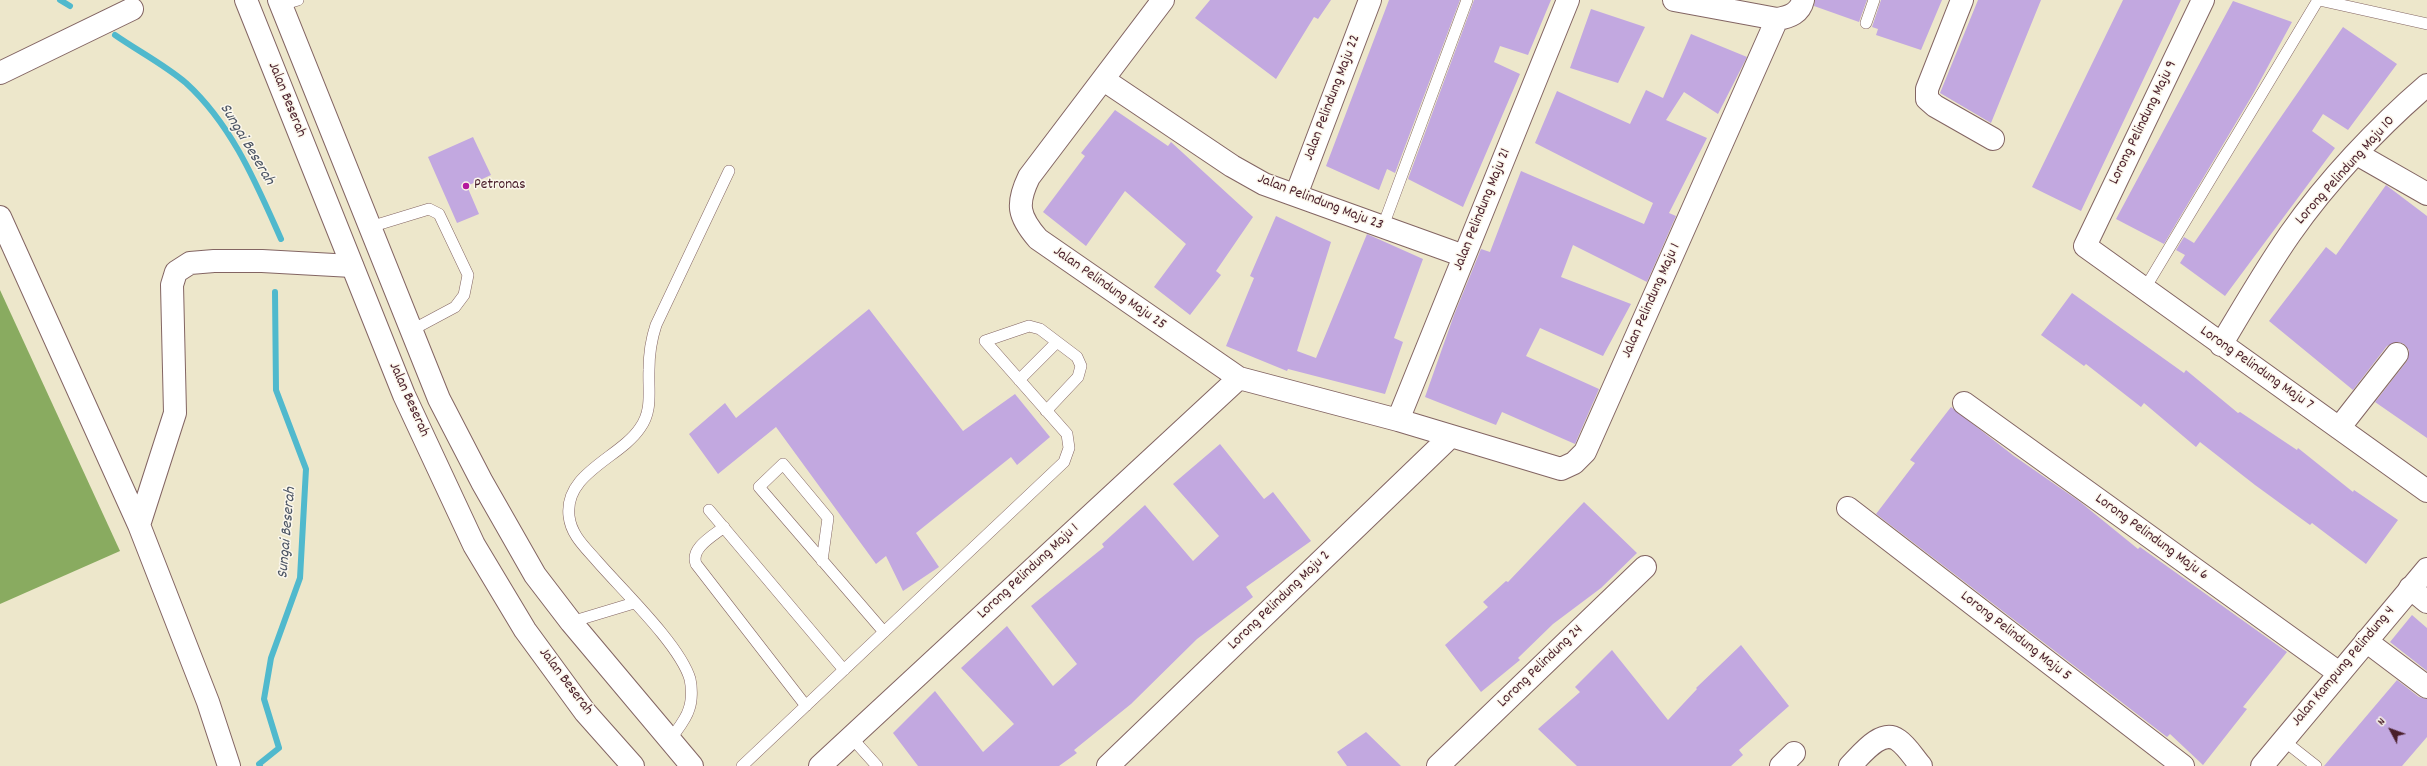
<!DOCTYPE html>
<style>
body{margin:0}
#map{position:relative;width:2427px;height:766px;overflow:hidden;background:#ede7cb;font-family:Dekko,sans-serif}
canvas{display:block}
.north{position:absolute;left:2371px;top:710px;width:40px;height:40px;-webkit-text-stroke:3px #fbf7ec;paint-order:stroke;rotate:311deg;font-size:11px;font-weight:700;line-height:16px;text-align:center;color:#4a1f2b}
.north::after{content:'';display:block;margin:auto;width:14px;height:18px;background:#4a1f2b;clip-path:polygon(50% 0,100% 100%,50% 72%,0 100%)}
</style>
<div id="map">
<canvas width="2427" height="766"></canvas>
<div class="north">N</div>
</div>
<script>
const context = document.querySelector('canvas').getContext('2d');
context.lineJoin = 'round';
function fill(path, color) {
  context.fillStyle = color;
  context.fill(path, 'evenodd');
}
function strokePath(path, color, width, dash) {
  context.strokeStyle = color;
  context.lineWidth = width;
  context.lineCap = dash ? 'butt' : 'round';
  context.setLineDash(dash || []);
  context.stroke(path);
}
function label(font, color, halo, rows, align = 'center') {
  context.font = font + ' Dekko,sans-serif';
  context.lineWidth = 3;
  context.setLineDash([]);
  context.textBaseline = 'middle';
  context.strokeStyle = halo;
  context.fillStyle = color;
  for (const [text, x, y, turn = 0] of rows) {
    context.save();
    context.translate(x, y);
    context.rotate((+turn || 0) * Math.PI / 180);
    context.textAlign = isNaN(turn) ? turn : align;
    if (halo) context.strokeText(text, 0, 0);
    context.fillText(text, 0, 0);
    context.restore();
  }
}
fill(new Path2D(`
 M0 290 120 551 0 604Z`), '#89ab60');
strokePath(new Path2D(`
 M60 0 70 6
 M115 35C138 51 165 65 186 83 232 125 256 183 281 239
 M260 766 259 764 279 748 264 699 271 658 300 578 306 469 276 390 275 292`), '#50b9cd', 6);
fill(new Path2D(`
 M1210 0H1331L1318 19 1314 17 1276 79 1195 18Z
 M1389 0H1460L1395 173 1387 169 1379 190 1326 166Z
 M1474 0H1551L1528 55 1500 46 1494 62 1520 74 1463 207 1408 179Z
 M1815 0H1867L1859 22 1814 6Z
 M1881 0H1942L1921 50 1876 35 1878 29 1872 27Z
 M1978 0H2041L1991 123 1940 93Z
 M2123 0H2181L2081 211 2032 187Z
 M2233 1 2292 22 2253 94 2164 244 2116 219Z
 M1591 9 1645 27 1618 83 1570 68Z
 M2343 27 2397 64 2348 130 2323 114 2312 131 2335 148 2225 296 2180 263 2185 255 2176 250 2184 237 2194 243Z
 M1691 34 1747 57 1718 114 1684 92 1666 120 1707 138 1669 213 1676 216 1647 282 1573 245 1561 277 1631 304 1603 356 1540 328 1526 356 1599 389 1575 444 1502 412 1496 425 1425 397 1454 315 1481 249 1490 252 1521 171 1644 224 1653 203 1535 143 1557 91 1630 124 1646 90 1663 98Z
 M1115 110 1168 146 1171 142 1253 217 1216 271 1221 275 1190 315 1154 287 1186 244 1125 191 1086 246 1043 212 1085 156 1081 153Z
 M473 137 491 175 467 186 479 214 457 223 428 157Z
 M2386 185 2427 216V438L2375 402 2407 361 2409 350 2404 344 2398 342 2387 346 2353 390 2269 321 2326 247 2336 255Z
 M1276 216 1331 242 1297 351 1316 358 1367 234 1423 259 1394 338 1403 342 1385 394 1288 369 1287 371 1226 346 1254 278 1250 276Z
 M2072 293 2184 373 2186 370 2238 413 2240 412 2297 450 2298 448 2353 492 2354 490 2398 520 2366 564 2312 523 2310 525 2255 485 2200 442 2196 447 2144 403 2141 407 2086 364 2084 366 2041 335Z
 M869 309 963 431 1015 394 1050 437 1017 465 1011 457 916 533 939 567 903 591 886 556 876 564 776 427 718 474 689 434 725 403 736 418Z
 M1951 407 2014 456 2079 501 2138 549 2140 547 2287 652 2243 707 2247 709 2203 765 2170 734 2167 737 1876 514 1915 463 1910 460Z
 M1220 444 1264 499 1273 492 1311 541 1246 587 1253 597 1197 639 1131 704 1074 750 1077 753 1059 766H918L893 733 935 691 983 752 1014 724 961 668 1007 626 1053 686 1077 664 1031 606 1104 547 1102 544 1145 505 1193 561 1219 536 1173 484Z
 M1584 502 1637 553 1601 588 1553 624 1518 658 1520 660 1481 692 1445 645 1488 607 1483 602 1506 581 1508 582Z
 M2412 615 2427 628V671L2390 642Z
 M1741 645 1789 706 1739 750 1743 755 1731 766H1577L1538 729 1580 692 1575 687 1612 650 1668 720 1697 689 1696 688Z
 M2397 680 2419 697 2427 699V737L2402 766H2324Z
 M1366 732 1401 766H1347L1337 752Z`), '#c2a8e0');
const service = new Path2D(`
 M2319 0 2427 24
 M281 5 298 0
 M1866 23 1874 0
 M1383 226 1467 0
 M370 227 429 209 439 214 468 275 464 295 455 307 412 330
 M2144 290 2318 0
 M1019 380 1057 342
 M709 510 844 670
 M724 527C713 536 690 548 696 564L806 706
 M822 561 828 518 783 464 759 487 884 632
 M571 622 634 603
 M851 737 877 766
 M670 740C676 731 686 720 689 709 692 701 692 688 690 679 680 645 622 590 597 561 585 547 571 535 569 516 564 473 620 458 640 428 653 410 648 391 649 370 649 354 651 340 656 325L729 171
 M2283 740 2316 766
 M742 766 1064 462 1069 448 1067 434 985 341 1029 326 1040 329 1077 357 1081 366 1078 377 1046 411`);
const minor = new Path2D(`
 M1163 0 1029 177C1016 204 1018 216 1038 239L1239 378 1398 420 1561 469 1574 463 1585 452 1777 19
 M1674 0 1777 19C1790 17 1800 13 1803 0
 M1962 0 1927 89V99L1935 106 1993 139
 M2203 0 2085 246 2427 491
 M0 73 132 9
 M1104 80 1232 166 1264 184 1464 256
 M2357 154 2427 194
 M1296 195 1370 0
 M0 217 139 525 208 702 229 766
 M2221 345C2243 308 2265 270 2290 234 2327 181 2378 127 2427 85
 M1964 403 2339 673
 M1398 420 1568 0
 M2339 428 2397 354
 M1848 508 2183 766
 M139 525 175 413 172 285 176 272 190 263 214 261H262L352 266
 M2410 588 2427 602
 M2366 641 2427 687
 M820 766 1239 378
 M1108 766 1451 436
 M1438 766 1645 567
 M1781 766 1794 753`);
const tertiary = new Path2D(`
 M1850 766C1861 755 1881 728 1898 740 1907 746 1914 758 1921 766
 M2262 766 2427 569`);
const trunk = new Path2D(`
 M246 0 404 395 474 545 525 630 585 712 633 766
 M279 0 439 399 482 482 535 575 571 622 692 766`);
strokePath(service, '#836563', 12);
strokePath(minor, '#836563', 24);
strokePath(tertiary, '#836563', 24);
strokePath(trunk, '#836563', 24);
strokePath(service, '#fff', 11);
strokePath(minor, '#fff', 22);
strokePath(tertiary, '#fff', 22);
strokePath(trunk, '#fff', 22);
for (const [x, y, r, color] of [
 [466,186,4,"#b5179e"]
]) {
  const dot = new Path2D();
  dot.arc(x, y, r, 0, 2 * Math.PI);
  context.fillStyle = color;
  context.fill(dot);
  strokePath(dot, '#fbf7ec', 1.5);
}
label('15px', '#4a1f2b', '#fbf7ec', [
 ["Jalan Pelindung Maju 22",1333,98,-69],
 ["Jalan Beserah",286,100,68],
 ["Lorong Pelindung Maju 9",2144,123,-64],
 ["Lorong Pelindung Maju 10",2346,171,-48],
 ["Jalan Pelindung Maju 23",1320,203,21],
 ["Jalan Pelindung Maju 21",1483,210,-68],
 ["Jalan Pelindung Maju 25",1109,289,35],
 ["Jalan Pelindung Maju 1",1652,301,-66],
 ["Lorong Pelindung Maju 7",2256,369,35],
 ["Jalan Beserah",408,400,66],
 ["Lorong Pelindung Maju 6",2151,538,36],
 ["Lorong Pelindung Maju 1",1029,572,-43],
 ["Lorong Pelindung Maju 2",1280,601,-44],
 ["Lorong Pelindung Maju 5",2015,637,38],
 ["Lorong Pelindung 24",1541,667,-44],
 ["Jalan Kampung Pelindung 4",2344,667,-50],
 ["Jalan Beserah",565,682,53]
]);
label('15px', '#4a1f2b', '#fbf7ec', [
 ["Petronas",474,186]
], 'left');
label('italic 16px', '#4c5564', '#fbf7ec', [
 ["Sungai Beserah",246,145,59],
 ["Sungai Beserah",288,533,-85]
]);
</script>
